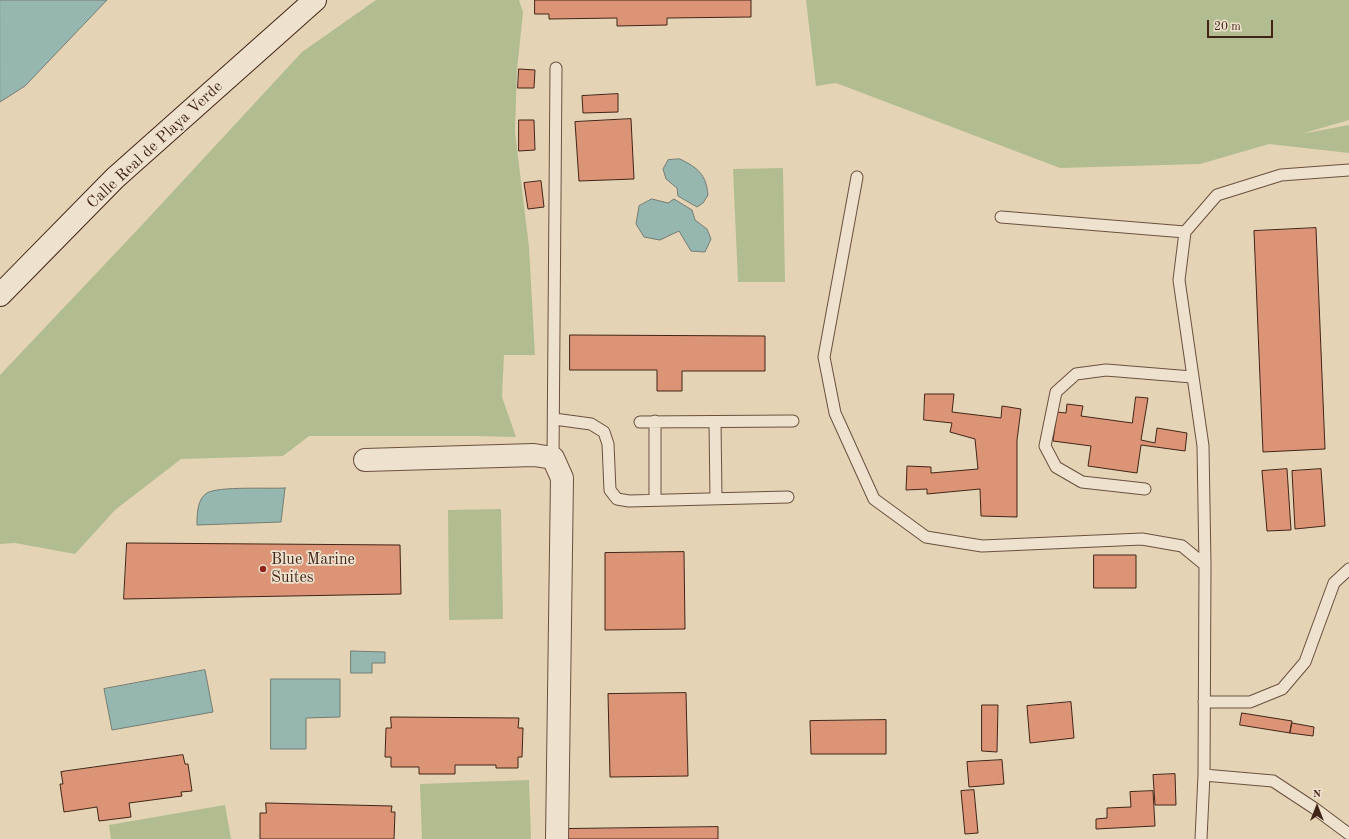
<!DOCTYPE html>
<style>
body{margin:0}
#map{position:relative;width:1349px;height:839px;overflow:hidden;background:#e5d3b5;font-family:"Old Standard TT",serif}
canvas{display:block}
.north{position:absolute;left:1297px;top:787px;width:40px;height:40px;-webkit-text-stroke:3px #eee2cf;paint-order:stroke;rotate:0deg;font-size:11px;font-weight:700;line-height:16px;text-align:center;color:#422417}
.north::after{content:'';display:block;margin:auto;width:14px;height:18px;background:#422417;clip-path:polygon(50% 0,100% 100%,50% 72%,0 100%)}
.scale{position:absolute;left:1207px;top:20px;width:66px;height:18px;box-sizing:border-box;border:2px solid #422417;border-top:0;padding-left:5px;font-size:12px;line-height:14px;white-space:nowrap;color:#422417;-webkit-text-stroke:3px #eee2cf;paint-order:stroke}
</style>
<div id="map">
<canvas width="1349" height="839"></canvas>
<div class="north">N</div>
<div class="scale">20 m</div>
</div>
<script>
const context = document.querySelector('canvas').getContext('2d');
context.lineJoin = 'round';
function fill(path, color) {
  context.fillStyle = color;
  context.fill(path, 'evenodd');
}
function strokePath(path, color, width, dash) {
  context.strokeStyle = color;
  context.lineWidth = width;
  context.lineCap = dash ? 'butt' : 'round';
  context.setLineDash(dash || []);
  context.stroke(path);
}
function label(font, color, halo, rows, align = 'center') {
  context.font = font + ' "Old Standard TT",serif';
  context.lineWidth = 3.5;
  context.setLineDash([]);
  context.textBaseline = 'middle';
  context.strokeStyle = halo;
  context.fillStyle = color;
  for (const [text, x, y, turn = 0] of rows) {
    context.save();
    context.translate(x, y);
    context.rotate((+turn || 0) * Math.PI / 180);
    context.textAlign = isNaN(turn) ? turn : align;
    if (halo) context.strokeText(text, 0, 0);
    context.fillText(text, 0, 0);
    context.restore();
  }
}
fill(new Path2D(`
 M376 0H519L523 12 517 70 515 132 529 247 535 355H504L502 397 516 437 478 436H309L283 456 181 459 115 510 75 554 15 543 0 544V375L141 226 302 52Z
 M806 0H1349V120L1301 134 1349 125V153L1269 144 1200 164 1060 168 836 83 816 86Z
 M783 168 785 282H738L733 169Z
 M501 509 503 619 449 620 448 510Z
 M529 780 531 839H422L420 784Z
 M225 805 231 839H111L109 825Z`), '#b1bd90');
const water = new Path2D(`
 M0 0H107L25 86 0 102Z
 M680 159C698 168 706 174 708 195L703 203 697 207 678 196 677 188 666 179 663 169 668 160Z
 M652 199 668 203 674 199 692 210 695 220 707 229 711 239 705 252 691 251 679 231 660 240 644 237 636 224 639 206Z
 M285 488 281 522 197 525C197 515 197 499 207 493 218 486 269 489 285 488Z
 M351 651 385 652V663H372V673H351Z
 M205 670 213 712 112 730 104 689Z
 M271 679H340V717L306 718V749H271Z`);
fill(water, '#96b7b0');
strokePath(water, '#747c73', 1);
const building = new Path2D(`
 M535 0H751V17L667 18V25L617 26V18L549 19V14H535Z
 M519 69 535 70 534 88H518Z
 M618 94V112L583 113 582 96Z
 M631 119 634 179 579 181 575 122Z
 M519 120H534L535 150 519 151Z
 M541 181 544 207 528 209 524 183Z
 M1316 228 1325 449 1263 452 1254 231Z
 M570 335 765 336V371H682V391H657V370H570Z
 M925 394H954L952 412 1001 418 1002 406 1021 409 1017 440V517L981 516 980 489 927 494V489L906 490 907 466 931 467V473L978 469 975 439 950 432 952 423 924 420Z
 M1136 397 1148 398 1141 440 1155 443 1157 428 1187 433 1185 451 1141 445 1137 473 1088 466 1091 446 1053 441 1057 412 1066 413 1067 404 1083 406 1081 416 1132 423Z
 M1287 469 1291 530 1267 531 1262 471Z
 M1321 469 1325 526 1295 529 1292 471Z
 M127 543 400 545 401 594 124 599Z
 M684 552 685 629 605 630V553Z
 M1094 555H1136V588H1094Z
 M686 693 688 776 610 777 608 694Z
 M1071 702 1074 738 1030 743 1027 706Z
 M982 705H998L997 752 982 751Z
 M1242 713 1292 721 1290 733 1240 725Z
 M391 717 519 718 518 728H523L522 757H518V768H496V765H455V774H419V767H391V757H385L386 728H391Z
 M886 720V754H811L810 721Z
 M1292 723 1314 727 1313 736 1290 733Z
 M183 755 185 764H188L192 791 181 792 182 796 129 803 131 817 99 821 97 807 64 812 60 784H63L61 772Z
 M1002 760 1004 784 969 787 967 762Z
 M1175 774 1176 805H1155L1153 775Z
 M974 790 978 833 965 834 961 791Z
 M1153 791 1155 826 1096 829V819L1107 818V808L1131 807 1130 792Z
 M266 803 392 806 391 812H395L394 839H260V813H266Z
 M718 827V839H562V829Z`);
fill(building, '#dc9477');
strokePath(building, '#422417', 1);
const lane = new Path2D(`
 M857 177 824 357 835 413 874 499 926 537 982 546 1142 539 1182 546 1205 565
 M1001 217 1185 232
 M554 419 591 424 604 432 608 444 610 490 617 499 629 501 788 497
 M640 422 793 421
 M715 422 716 499
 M553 458 556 68
 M1145 489 1082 482 1056 467 1045 446 1056 392 1076 374 1106 370 1192 377
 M655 500V421
 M1204 702H1250L1282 689 1305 662 1334 583 1349 569
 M1204 775 1273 781 1314 808 1349 834
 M1201 839 1204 775 1205 565 1203 446 1179 280 1185 232 1217 195 1281 175 1349 170`);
const street = new Path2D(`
 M365 460 534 455 553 458 562 478 557 839`);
const secondary = new Path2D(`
 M0 295 115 178 315 0`);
strokePath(lane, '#6b503e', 13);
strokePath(street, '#6b503e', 24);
strokePath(secondary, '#422417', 24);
strokePath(lane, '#eee2cf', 11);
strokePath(street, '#eee2cf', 22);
strokePath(secondary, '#eee2cf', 22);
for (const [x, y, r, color] of [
 [263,569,4,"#8f2418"]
]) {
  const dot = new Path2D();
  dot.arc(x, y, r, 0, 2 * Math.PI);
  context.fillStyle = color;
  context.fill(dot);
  strokePath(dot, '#eee2cf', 1.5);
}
label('16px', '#422417', '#eee2cf', [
 ["Calle Real de Playa Verde",155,145,-43]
]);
label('16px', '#422417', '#eee2cf', [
 ["Blue Marine",271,560],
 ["Suites",271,578]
], 'left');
</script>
